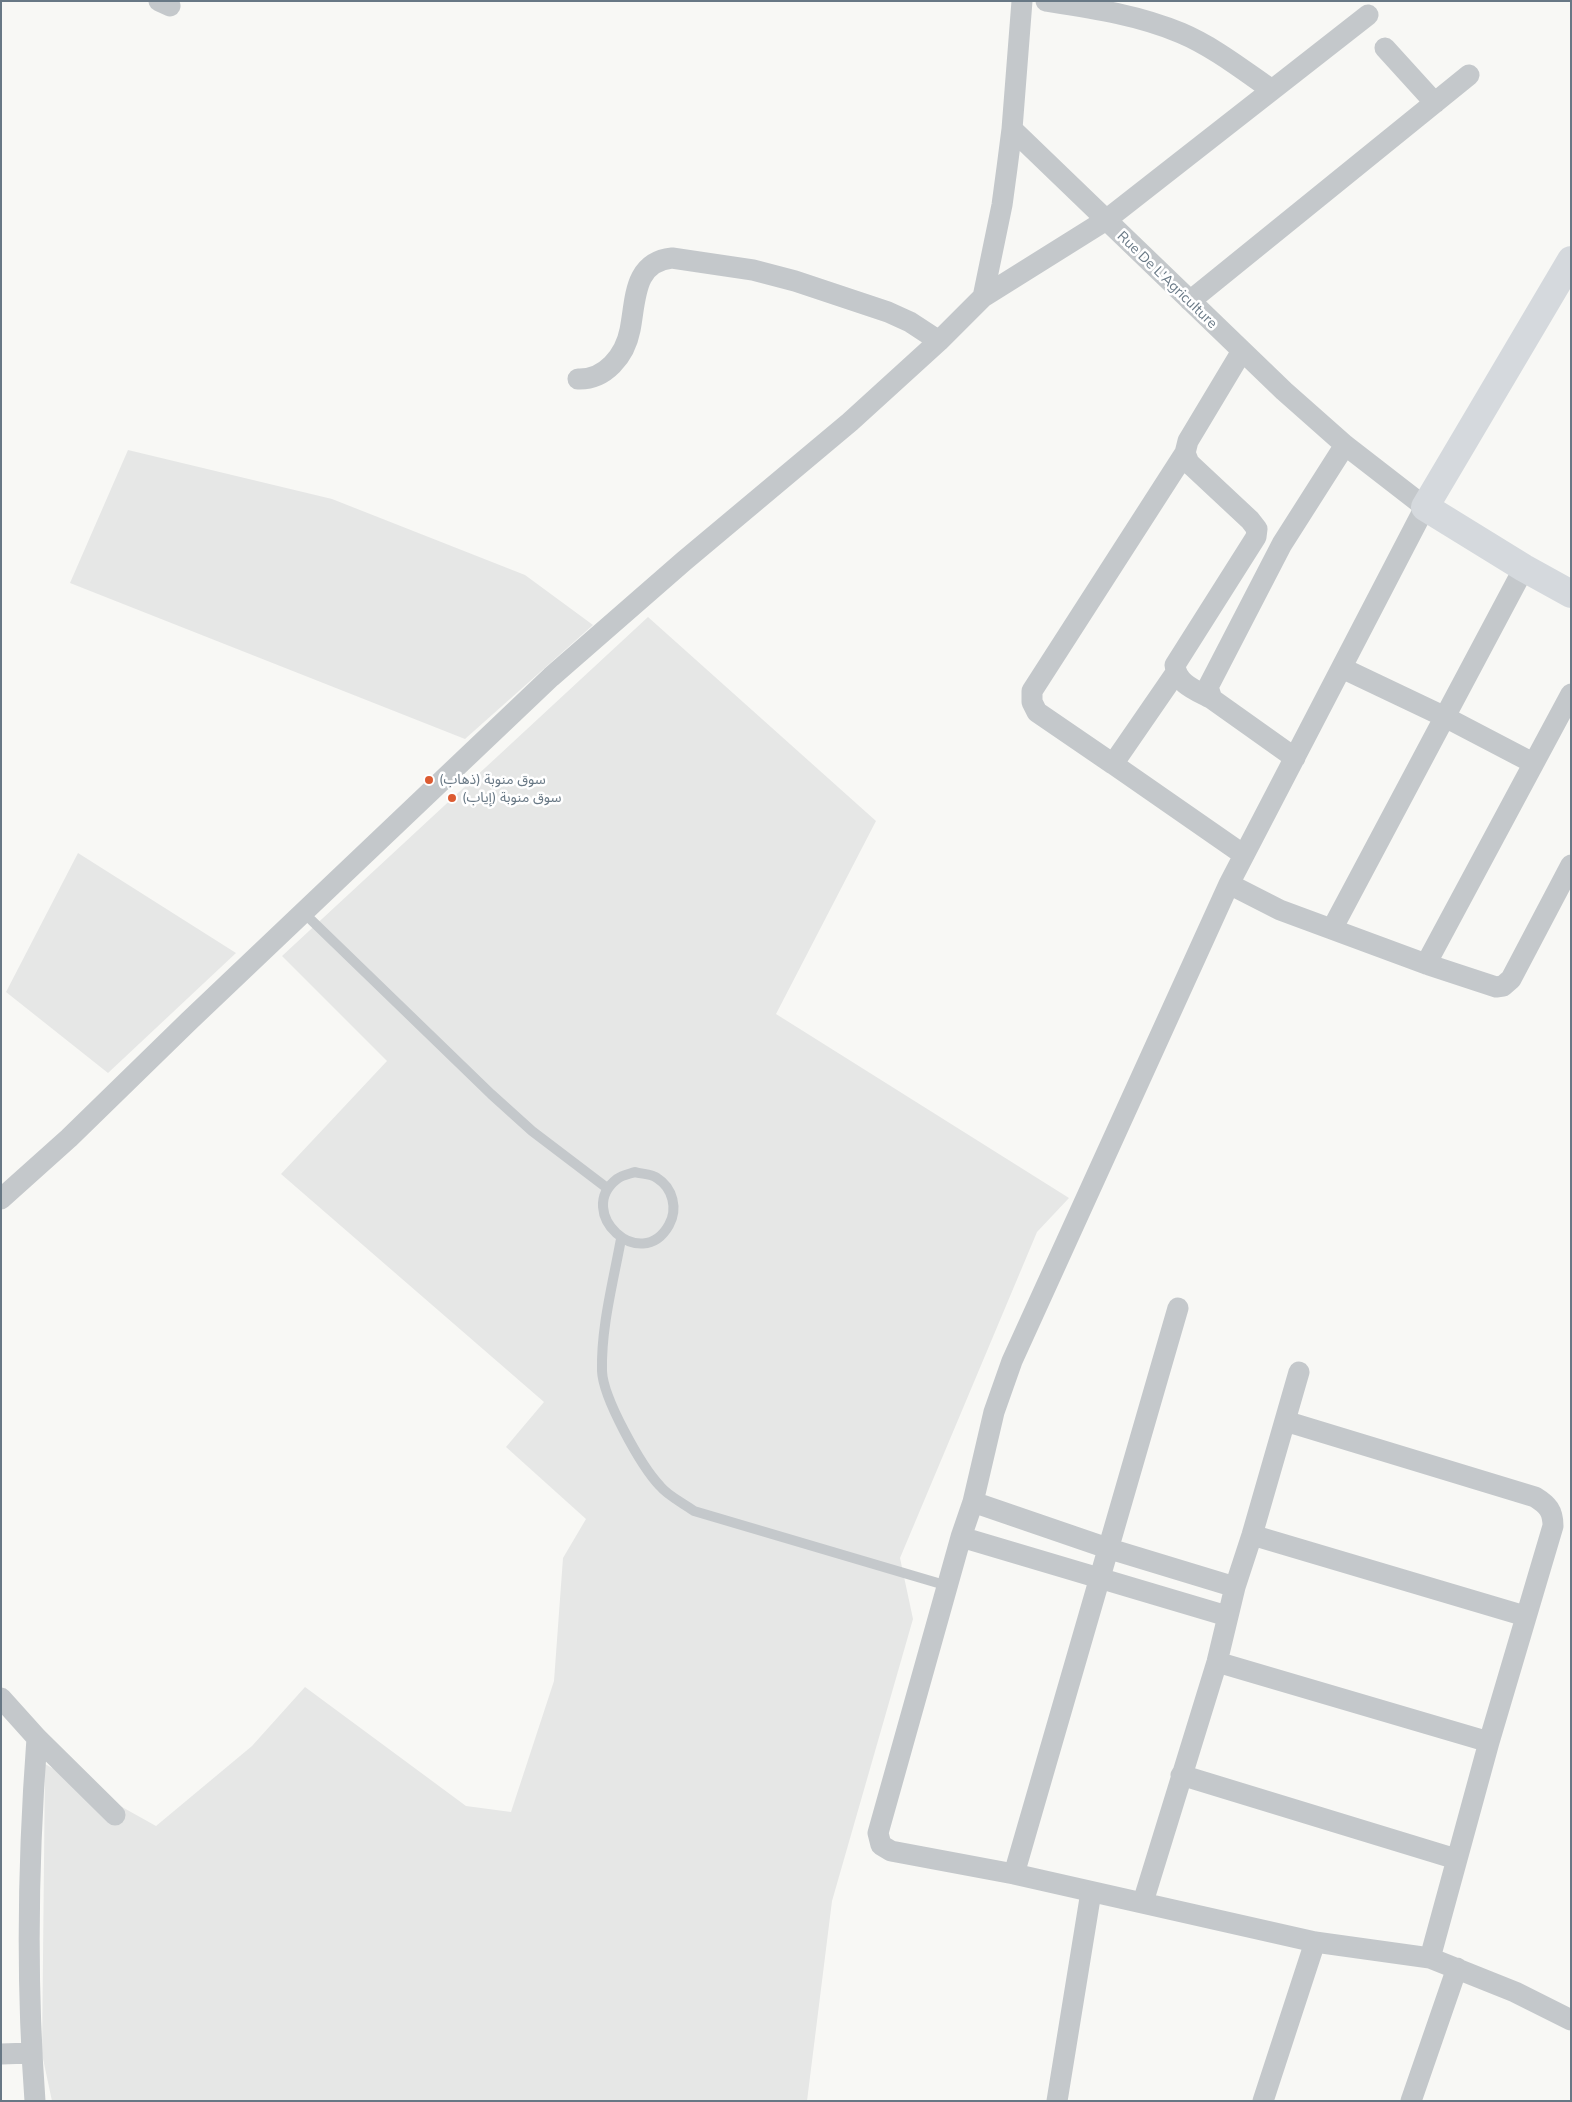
<!DOCTYPE html>
<meta charset="utf-8">
<style>
body{margin:0}
#map{position:relative;width:1572px;height:2102px;overflow:hidden;background:#f8f8f5;font-family:Mulish,sans-serif}
canvas{display:block}
.frame{position:absolute;inset:0;border:2px solid #687885;pointer-events:none}
</style>
<div id="map">
<canvas width="1572" height="2102"></canvas>
<div class="frame"></div>
</div>
<script>
const context = document.querySelector('canvas').getContext('2d');
context.lineJoin = 'round';
function fill(path, color) {
  context.fillStyle = color;
  context.fill(path, 'evenodd');
}
function strokePath(path, color, width, dash) {
  context.strokeStyle = color;
  context.lineWidth = width;
  context.lineCap = dash ? 'butt' : 'round';
  context.setLineDash(dash || []);
  context.stroke(path);
}
function label(font, color, halo, rows, align = 'center') {
  context.font = font + ' Mulish,"Noto Sans Arabic",sans-serif';
  context.lineWidth = 5;
  context.setLineDash([]);
  context.textBaseline = 'middle';
  context.strokeStyle = halo;
  context.fillStyle = color;
  for (const [text, x, y, turn = 0] of rows) {
    context.save();
    context.translate(x, y);
    context.rotate((+turn || 0) * Math.PI / 180);
    context.textAlign = isNaN(turn) ? turn : align;
    if (halo) context.strokeText(text, 0, 0);
    context.fillText(text, 0, 0);
    context.restore();
  }
}
fill(new Path2D(`
 M128 450 332 499 525 575 593 625 465 739 70 583Z
 M648 617 876 821 776 1014 1069 1198 1037 1232 900 1558 913 1619 832 1901 807 2101H52L42 2054 45 1764 156 1826 252 1746 305 1687 466 1806 511 1812 554 1681 563 1558 586 1519 506 1447 544 1402 281 1174 387 1061 282 956Z
 M78 853 236 953 108 1073 6 992Z`), '#e6e7e6');
strokePath(new Path2D(`
 M304 913 491 1094 532 1131 607 1188
 M635 1172C641 1174 652 1174 657 1178 673 1188 678 1209 669 1225 641 1275 574 1212 617 1179 622 1175 629 1174 635 1172Z
 M621 1239C613 1283 601 1327 602 1371 603 1398 641 1466 660 1486 668 1496 683 1503 694 1511L948 1586`), '#c4c8cb', 10);
strokePath(new Path2D(`
 M159 1 170 6
 M1046 1C1091 8 1139 15 1181 33 1214 47 1243 70 1272 90
 M1385 48 1435 103
 M1012 129 1284 391 1345 445 1425 507 1229 884 1012 1361 994 1412 973 1502 961 1537 878 1833 881 1845 891 1851 1014 1874 1315 1942 1430 1958 1515 1992 1571 2020
 M983 297 1106 220 1368 15
 M1190 301 1469 75
 M578 379C605 380 625 356 630 330 636 300 633 262 672 258L753 270 795 281 888 312 910 322 939 341
 M1342 668 1445 717 1533 763
 M1175 674 1113 764 1244 855
 M1212 699C1198 691 1176 684 1175 665L1256 537 1257 529 1250 520 1189 463 1185 453 1188 441 1242 351
 M1295 758 1212 699 1208 687 1282 544 1345 445
 M1113 764 1037 712 1032 702V691L1185 453
 M1229 884 1280 910 1426 964 1496 987 1503 986 1511 979 1571 865
 M1332 929 1524 568
 M1426 964 1571 694
 M1 1199 69 1138 189 1021 551 677 684 561 850 422 939 341 983 297 1002 205 1007 168 1012 129 1022 1
 M1285 1421 1535 1497C1548 1505 1553 1511 1553 1526L1489 1742 1430 1958
 M973 1502 1110 1549 1235 1587
 M1252 1535 1525 1616
 M961 1537 1227 1616
 M1217 1662 1489 1742
 M1 1698 37 1738 115 1815
 M1181 1775 1456 1859
 M1014 1874 1178 1308
 M1143 1902 1217 1662 1235 1587 1252 1535 1299 1372
 M1 2054 31 2053
 M35 2101C26 1980 28 1858 37 1738
 M1057 2101 1091 1892
 M1263 2101 1315 1942
 M1411 2101 1457 1968`), '#c4c8cb', 21);
strokePath(new Path2D(`
 M1571 260 1425 507 1524 568 1571 594`), '#d5d9dd', 28);
for (const [x, y, r, color] of [
 [429,780,5,"#dc5b31"],
 [452,798,5,"#dc5b31"]
]) {
  const dot = new Path2D();
  dot.arc(x, y, r, 0, 2 * Math.PI);
  context.fillStyle = color;
  context.fill(dot);
  strokePath(dot, '#fff', 2);
}
label('14px', '#687885', '#fff', [
 ["Rue De L'Agriculture",1167,280,44]
]);
label('14px', '#687885', '#fff', [
 ["سوق منوبة (ذهاب)",439,780],
 ["سوق منوبة (إياب)",462,798]
], 'left');
</script>
